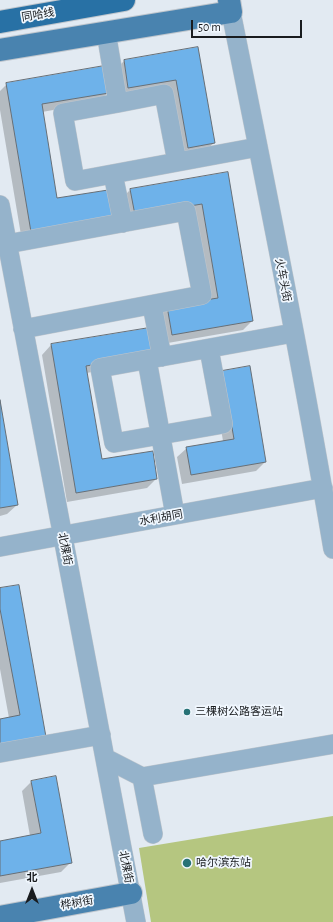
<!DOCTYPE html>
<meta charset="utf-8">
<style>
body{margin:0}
#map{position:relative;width:333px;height:922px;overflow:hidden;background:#e2eaf2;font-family:"Alegreya Sans","Noto Sans SC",sans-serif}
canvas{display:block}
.north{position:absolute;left:12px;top:870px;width:40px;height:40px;-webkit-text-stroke:3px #f0f7fe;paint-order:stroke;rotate:0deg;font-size:11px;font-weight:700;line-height:16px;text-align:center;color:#191c1f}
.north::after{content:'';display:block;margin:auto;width:14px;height:18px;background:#191c1f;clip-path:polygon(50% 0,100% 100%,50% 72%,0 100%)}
.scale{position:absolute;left:191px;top:20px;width:111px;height:18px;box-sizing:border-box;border:2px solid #191c1f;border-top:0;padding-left:5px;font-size:12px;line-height:14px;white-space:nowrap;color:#191c1f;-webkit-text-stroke:3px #f0f7fe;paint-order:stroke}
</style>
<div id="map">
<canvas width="333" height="922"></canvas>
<div class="north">北</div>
<div class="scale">50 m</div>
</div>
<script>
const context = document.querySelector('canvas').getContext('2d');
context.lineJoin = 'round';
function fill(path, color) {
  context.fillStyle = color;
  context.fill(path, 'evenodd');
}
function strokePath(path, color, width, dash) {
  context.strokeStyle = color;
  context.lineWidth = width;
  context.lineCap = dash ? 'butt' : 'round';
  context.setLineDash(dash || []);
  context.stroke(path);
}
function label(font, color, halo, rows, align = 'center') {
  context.font = font + ' "Alegreya Sans","Noto Sans SC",sans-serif';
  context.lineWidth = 3.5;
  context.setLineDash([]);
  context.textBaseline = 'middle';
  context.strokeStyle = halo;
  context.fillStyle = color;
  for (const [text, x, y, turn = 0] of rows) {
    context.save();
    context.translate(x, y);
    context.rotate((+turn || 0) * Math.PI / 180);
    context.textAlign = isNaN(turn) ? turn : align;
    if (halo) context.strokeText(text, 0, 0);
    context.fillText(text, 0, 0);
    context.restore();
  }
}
fill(new Path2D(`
 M333 816V922H151L139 848Z`), '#b5c680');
fill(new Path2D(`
 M198 48 214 143 204 152 178 157 166 89 119 97 114 71 124 61Z
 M7 84 108 93 98 102 42 112 57 199 22 241 0 110V91Z
 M227 173 252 321 243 330 162 344 158 316 168 307 207 300 192 213 126 224 121 199 131 189Z
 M51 345 143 364 86 373 101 460 156 479 147 488 67 502 42 355Z
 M213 381 265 462 256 471 182 484 177 457 187 448 223 441Z
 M0 406 17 505 7 514 0 516Z
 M0 589 45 737 0 720 9 718 0 669Z
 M31 782 71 862 61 872 0 883V842L30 836 22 791Z`), '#0003');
const building = new Path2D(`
 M198 47 215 143 188 148 176 80 128 88 124 60Z
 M104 66 109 93 42 104 57 198 108 190 113 218 31 232 6 83Z
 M228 172 253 321 172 335 167 306 218 298 202 204 135 215 130 189Z
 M149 328 153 354 86 366 102 459 153 451 157 479 76 493 51 344Z
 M250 366 266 462 191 475 186 447 234 439 222 371Z
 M0 400 18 505 0 508Z
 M19 585 46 737 0 746V719L20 715 0 609V588Z
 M56 776 72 863 0 876V841L41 833 31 781Z`);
fill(building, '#6eb2ea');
strokePath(building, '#676f76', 1);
const minor = new Path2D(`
 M231 12C267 191 303 370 333 549
 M106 32 118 103 63 113 75 181 258 147
 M118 103 164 94 177 162
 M113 174 123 223
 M0 205 136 922
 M7 244 186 211 202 295 23 329
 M152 305 162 357
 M209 349 223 424 114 443 100 368 293 333
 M147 360 175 515
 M0 547 323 488
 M0 753 101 735
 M105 758 142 777 333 744
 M142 777 153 834`);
const major = new Path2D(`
 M0 50 231 12 229 0
 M0 917 131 893`);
const highway = new Path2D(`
 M0 22 124 0`);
strokePath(minor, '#bec5cc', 20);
strokePath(major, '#bec5cc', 24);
strokePath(highway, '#bec5cc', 24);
strokePath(minor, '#95b3cb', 19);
strokePath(major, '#4983af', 22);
strokePath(highway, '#2871a5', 22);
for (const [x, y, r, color] of [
 [187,712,4,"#277276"],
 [187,863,5,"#277276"]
]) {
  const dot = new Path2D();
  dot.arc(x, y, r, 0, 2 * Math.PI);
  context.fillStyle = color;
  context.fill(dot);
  strokePath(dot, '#f0f7fe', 1.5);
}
label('11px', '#191c1f', '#f0f7fe', [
 ["同哈线",38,15,-10],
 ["火车头街",283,280,79],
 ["水利胡同",161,518,-10],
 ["北棵街",65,549,79],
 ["北棵街",126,867,79],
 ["桦树街",77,903,-10]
]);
label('11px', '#191c1f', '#f0f7fe', [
 ["三棵树公路客运站",195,712],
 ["哈尔滨东站",196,863]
], 'left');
</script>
